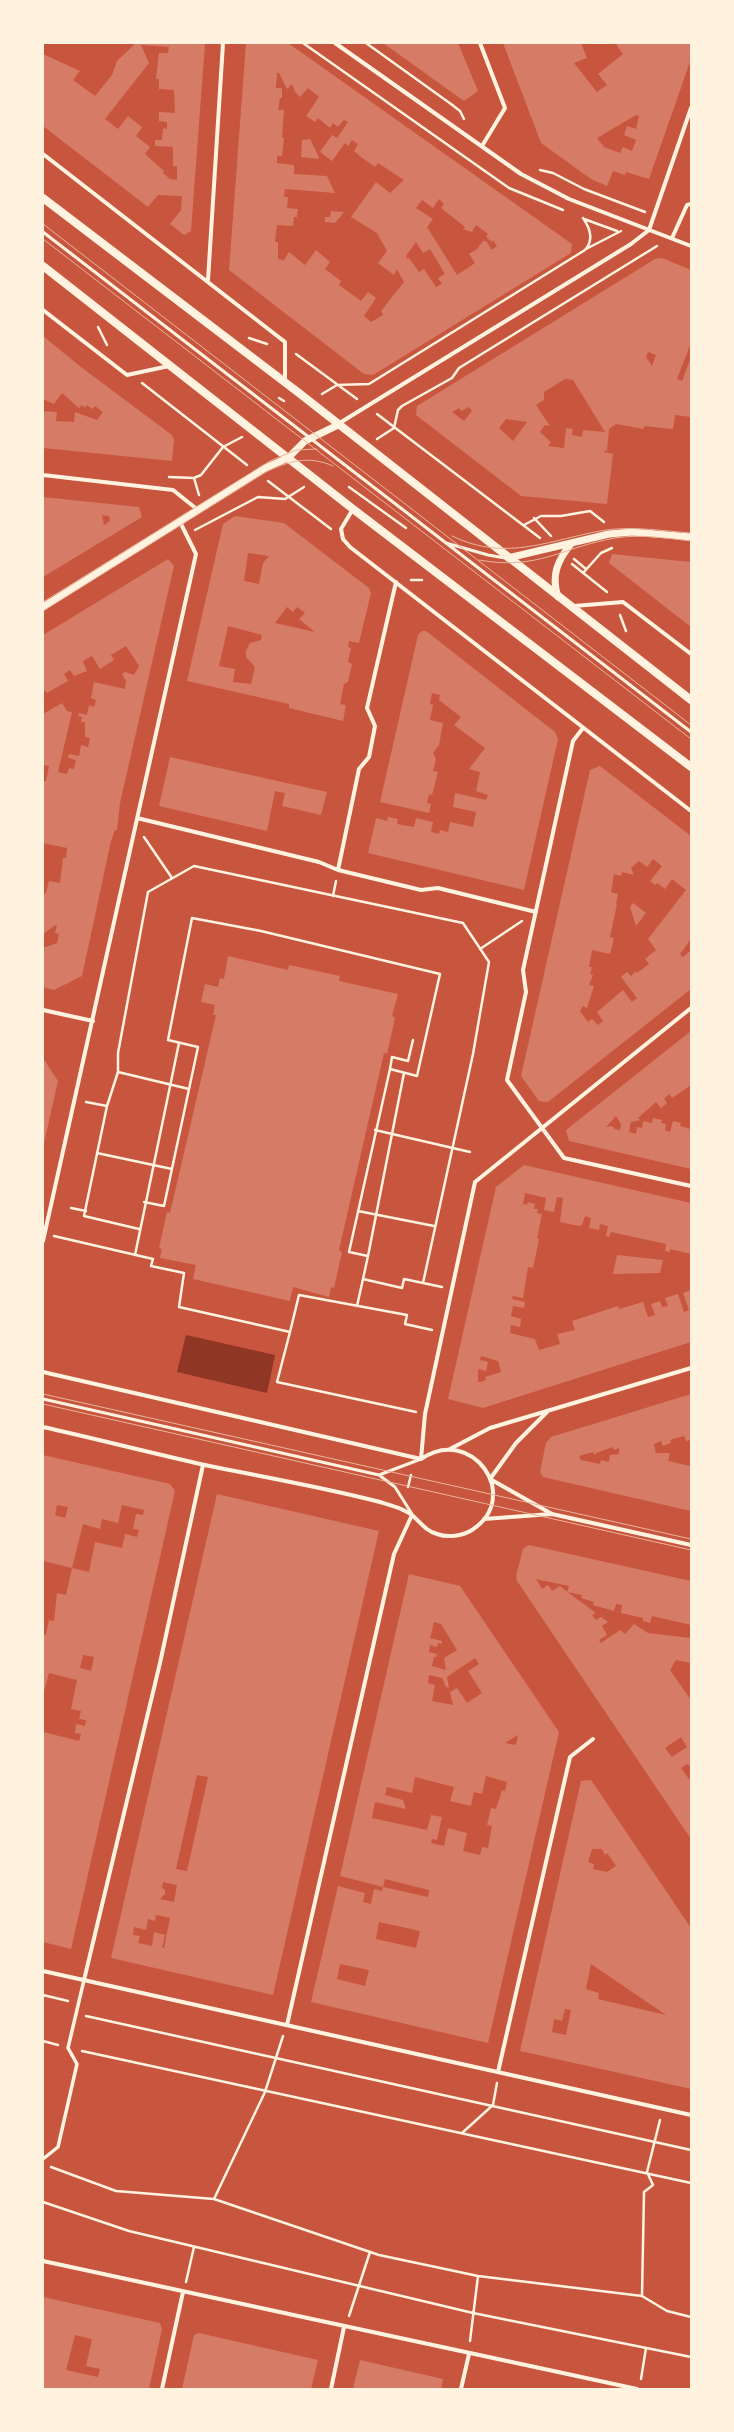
<!DOCTYPE html>
<style>
body{margin:0}
#map{position:relative;width:734px;height:2432px;overflow:hidden;background:#c8553d;font-family:"Sofia Sans Condensed",sans-serif}
canvas{display:block}
.frame{position:absolute;inset:0;border:44px solid #fff3e0;pointer-events:none}
</style>
<div id="map">
<canvas width="734" height="2432"></canvas>
<div class="frame"></div>
</div>
<script>
const context = document.querySelector('canvas').getContext('2d');
context.lineJoin = 'round';
function fill(path, color) {
  context.fillStyle = color;
  context.fill(path, 'evenodd');
}
function strokePath(path, color, width, dash) {
  context.strokeStyle = color;
  context.lineWidth = width;
  context.lineCap = dash ? 'butt' : 'round';
  context.setLineDash(dash || []);
  context.stroke(path);
}
fill(new Path2D(`
 M186 1335 275 1355 267 1393 177 1372Z`), '#8f3625');
fill(new Path2D(`
 M132 43H205L191 231 184 235 170 224 181 210 182 196 158 195 148 207 43 126V54L80 71 73 80 95 96 112 75 117 61 134 45ZM141 45 169 47 168 53H159L156 79H159V89L174 90 175 113 159 112V121L167 122V129L163 128 162 140H155V146L173 147V166H177V180L170 179 163 173 164 171 145 154 150 147 136 136 142 127 128 116 118 129 105 119 149 63Z
 M246 43H288L572 244 571 253 373 375 364 374 229 270ZM277 73H279L287 89 292 84 295 92 300 97 308 88 319 97 306 116 315 122 318 118 330 128 333 123 338 127 344 120 348 122 337 138 332 135 320 152 332 161 345 143 348 146 352 140 358 144 354 151 361 157 375 167 378 163 404 180 390 193 376 182 351 217 377 233 387 251 378 263 394 275 397 269 404 282 381 311 383 315 371 322 364 316 376 298 368 292 361 301 339 285 341 281 325 269 330 262 316 250 305 265 289 252 284 260 278 259V242H275L277 225 293 226 294 217H297L298 209 287 208 288 197H284L285 189 335 193 327 176 294 174V165L277 163V156H282L284 138 282 137 284 110H278L280 98H282V88H276ZM439 199 444 204 441 208 465 227 463 229 472 232 476 225 488 234 486 237 492 242 493 240 497 246 492 250 486 241H483L477 249 469 254 475 263 457 275 427 227 433 219 416 208 422 200 433 208ZM416 242 423 253 430 249 445 274 438 278 442 284 436 287 424 269 419 272 409 258 408 259 406 256Z
 M383 43H458L478 91 464 101Z
 M503 43H581L587 58 574 63 597 92 607 85 598 74 623 54 616 44 691 43V59L649 179 626 172 625 175 613 171 607 186 591 179 541 143ZM636 115 639 116 636 129 627 126 624 135 636 140 632 151 623 147 620 153 604 147 597 138Z
 M310 139 318 155 319 159 301 157 302 140Z
 M331 211 344 212 335 223 325 222V217H330Z
 M662 258 691 270V343L677 379 682 381 691 357V417L675 415 673 429 644 426V429L616 424 609 429 607 451 605 450 604 452 613 454 607 504 521 496 416 415 417 406 655 259ZM648 352 656 355 652 366 646 357ZM565 379 573 380 605 432 583 430 582 437 572 435 573 429 566 428 564 448 548 446 551 442 540 432 545 425 550 426 536 405 544 400V392ZM469 407 472 411 464 421 452 412 459 408 461 411ZM506 419 527 422 513 441 499 428Z
 M43 336 81 367 172 435 174 440 172 461 43 448V411L57 412 56 421 74 422 75 412 97 420 103 412 95 406 92 409 87 405 85 408 82 405 79 408 62 393 54 404 43 399Z
 M43 497 139 507 142 517 43 577ZM102 515 109 516 110 521 104 525Z
 M235 516 284 523 369 588 371 593 359 643 349 641 348 647 351 648 348 662 352 664 348 682 344 684 340 704 346 705 343 721 289 708V704L187 681 223 524ZM248 553 269 556 263 563 259 584 244 581ZM287 607 293 612 297 607 305 613 299 619 315 632 275 623ZM228 626 262 635 261 640 250 643 246 651V657L255 667 251 684 233 682 235 669 219 666Z
 M612 554 691 562V627L609 563Z
 M168 559 174 566 120 803 117 830H115L111 841 82 976 54 990 43 987V948L57 943 59 934 55 933 57 924 43 934V895L46 893 49 881 60 883 63 858H66L67 848 43 843V781H46L49 766 43 765V714L62 703 67 711 72 712 58 772 67 774 69 768 74 769 76 760 68 758 69 754 79 756 81 745 88 747 90 738 85 737V722H81L82 717 78 716 79 713 87 715 89 705 94 707 96 700 91 698 94 682 125 689 126 681 122 674 125 672 134 675 139 666 126 646 111 655 114 660 100 669 92 656 83 661 87 671 74 676 70 670 64 674 68 681 47 693 45 691 43 692V635Z
 M422 631H426L440 642 555 732 558 739 524 890 368 853 376 818 387 821 388 817 398 819 397 824 414 827 416 818 433 822 431 832 439 834 440 830 448 832 450 822 473 827 476 812 453 807 455 793 486 800 488 795 476 791 480 772 469 769 485 748 454 725 461 717 439 700 440 695 432 693 430 704 433 705 430 720 443 723 439 745 433 753 436 759 433 771 438 772 432 795 429 794 427 803 431 804 429 813 380 802 418 635Z
 M170 757 327 792 321 815 282 806 285 793 275 791 267 831 159 806Z
 M600 766 691 836V939L680 954 683 957 691 950V989L548 1102 539 1101 521 1076 590 770ZM653 859 662 866 650 881 655 885 657 883 665 889 672 879 686 890 648 939 656 950 645 959 649 964 637 973 636 971 631 976 627 972 621 977 637 998 632 1002 623 990 597 1012 603 1021 598 1025 592 1019 588 1022 580 1011 583 1006 587 1008 594 986 589 985 593 975 590 974 592 967H589L592 950 610 954 614 938 610 937 617 904H616L618 894 611 892 614 874 621 876 622 872 634 875 631 868 639 861 647 867Z
 M633 903 646 913 636 926 630 907Z
 M228 956 288 970 289 965 340 976 339 981 398 994 392 1016 395 1018 387 1054 384 1053 339 1250 342 1252 334 1288 331 1287 329 1297 293 1287 290 1301 193 1279 196 1265 160 1258 162 1249 159 1248 167 1212 170 1213 216 1015H213L215 1005 201 1002 205 984 218 987 220 978 224 979Z
 M691 1031V1085L672 1098 669 1094 664 1099 667 1103 661 1108 656 1102 638 1118 640 1120 631 1122 629 1132 636 1134 637 1127 642 1128 643 1121 652 1123 653 1118 662 1120 661 1123 666 1124 665 1130 670 1132 673 1121 681 1123 680 1126 691 1129V1169L569 1141 566 1130ZM616 1116 621 1124 620 1130 614 1129 613 1126 606 1127Z
 M43 1058 58 1081 44 1143H43Z
 M524 1165 691 1203V1254L670 1249V1252L665 1251 666 1244 611 1232 609 1237 606 1236 608 1226 600 1224 599 1230 589 1228 591 1218 585 1216 582 1225 579 1226 560 1222 563 1198 557 1197 554 1212 544 1210 546 1198 525 1193 523 1204 527 1205 528 1202 535 1204 534 1209H538L537 1213 542 1214 537 1238 539 1239 537 1249 533 1268 528 1267 523 1298 513 1296 512 1299 525 1302 524 1308 513 1306 511 1316 521 1319 520 1327 511 1325 510 1333 535 1339 539 1350 560 1344 557 1334 575 1330 572 1321 618 1306 619 1309 643 1302 648 1317 655 1315 651 1304 660 1301 662 1307 668 1306 665 1298 678 1294 684 1312 689 1310 683 1293 691 1290V1342L483 1408 448 1399 496 1187ZM481 1356 498 1361 501 1372 485 1377 486 1380 481 1382H478V1369L486 1371 488 1362 480 1360Z
 M617 1255 663 1260 660 1273 613 1274Z
 M691 1394V1440L686 1441 684 1436 670 1440 671 1443 663 1446 661 1441 654 1444 656 1453H670L668 1461 690 1466 691 1462V1511L543 1477 540 1472 546 1443 551 1437ZM613 1447 614 1450 619 1448V1454L610 1455 609 1462 601 1460 600 1464 581 1460 579 1456 593 1452 595 1455 596 1453Z
 M43 1455 170 1484 175 1491 71 1949 43 1942V1732L79 1741 81 1734 75 1733 76 1724 85 1726 86 1720 79 1719 81 1711 71 1709 77 1680 49 1673 43 1696V1634L46 1635 49 1620 54 1621 57 1593 66 1595 72 1568 43 1561ZM57 1505 68 1507 65 1518 55 1515ZM122 1505 144 1510 143 1515 136 1514 133 1529 139 1530 137 1537 125 1534 122 1548 95 1542 89 1572 72 1568 83 1524 100 1529 102 1519 118 1523ZM83 1655 94 1657 91 1671 80 1668Z
 M217 1494 379 1531 273 1995 111 1958ZM197 1775 208 1777 187 1871 176 1869ZM163 1882 177 1885 174 1902 160 1899 165 1894V1890L162 1888ZM156 1915 170 1918 164 1948H162L165 1935 154 1932 152 1946 138 1943 140 1936 133 1935 134 1927 146 1930 148 1919 155 1921Z
 M529 1545 691 1581V1625L652 1616 650 1623 643 1621V1618L621 1613 622 1605 616 1604 614 1611 593 1605 594 1602 581 1598 582 1595 567 1592 569 1586 536 1579 542 1589 548 1585 552 1591 560 1586 570 1594 596 1613 592 1615 596 1620 601 1617 608 1622 602 1626 607 1635 599 1640 601 1643 620 1630 625 1634 634 1624 648 1633 691 1638V1663L676 1660 670 1670 691 1700V1767L687 1764 681 1768 689 1779 691 1778V1839L517 1581 516 1576 523 1549ZM681 1737 687 1747 672 1757 665 1748Z
 M409 1574 460 1586 559 1732 488 2043 311 2002 338 1886 365 1893 363 1902 371 1904 374 1889 382 1891 383 1887 428 1897 429 1890 385 1879 383 1887 340 1876ZM434 1622 441 1624 457 1650 444 1658 446 1670 432 1666 434 1657H436L437 1654 429 1652 430 1645 437 1647 438 1643 442 1644V1641L430 1638ZM475 1658 479 1664 468 1671 482 1693 467 1703 457 1688 450 1692 453 1705 432 1701 435 1685 428 1683 429 1675 442 1678 446 1687 449 1688 447 1677ZM518 1735 516 1745 505 1743 516 1736ZM486 1776 507 1782 505 1791 502 1790 496 1809 491 1808 487 1825 492 1826 488 1848 482 1847 480 1855 463 1851 467 1833 448 1828 444 1846 431 1843 432 1839 437 1840 442 1817 431 1815 427 1830 372 1818 375 1802 406 1809 403 1800 385 1795 387 1787 412 1793 415 1777 454 1787 450 1801 471 1806 474 1792 482 1794ZM379 1922 420 1931 416 1948 376 1939ZM340 1964 369 1970 365 1986 337 1979Z
 M591 1780 691 1928V2089L520 2051 581 1781ZM592 1849H602L605 1855 607 1853 616 1866 607 1872 593 1869 594 1864 588 1862ZM591 1964 647 2002 666 2015 598 1999 599 1993 586 1989ZM565 2009 571 2010 566 2035 552 2032 554 2019 562 2021Z
 M43 2297 160 2323 162 2329 149 2389H43ZM75 2335 92 2339 86 2366 100 2369 98 2377 66 2370Z
 M199 2333 318 2360 311 2389H182L194 2335Z
 M360 2360 443 2379 441 2389H353Z`), '#d67c66');
strokePath(new Path2D(`
 M303 43 509 188 563 210
 M366 43 451 104 460 111 464 119
 M540 170 553 173 584 189 645 212
 M584 219 617 231
 M586 249 621 231
 M98 327 107 345
 M249 338 267 344
 M296 354 357 399
 M142 383 247 465
 M322 394 337 385 369 384 585 250C594 240 590 228 583 218
 M279 398 284 401
 M377 414 540 538
 M377 439 394 428 398 410 402 406 452 378 459 368 657 246
 M169 477 194 478 201 475 223 447 242 437
 M194 478 199 495
 M268 481 331 529
 M349 487 406 528
 M534 518 551 536
 M524 525 541 516H561L590 511 604 522
 M195 530 258 497 285 499 304 487
 M574 559 586 569
 M572 564 607 592
 M583 573 601 553 612 548
 M411 580H422
 M620 615 626 631
 M144 837 172 878
 M333 896 336 881
 M480 949 522 921
 M390 1069 392 1057 408 1061 413 1040
 M118 1072 189 1089
 M86 1102 107 1106
 M375 1130 470 1152
 M97 1153 172 1169
 M144 1202 164 1206 198 1047 168 1040 192 918 261 931 440 974 417 1076 390 1069 349 1252 368 1256 363 1279
 M71 1208 86 1211
 M358 1211 434 1226
 M139 1229 84 1216 107 1106 118 1072V1053L148 892 194 866 463 923 489 962 473 1054 423 1283 404 1279 402 1288 363 1279 357 1306
 M54 1236 153 1259 151 1266 184 1273 179 1307 290 1332 299 1295 407 1315 405 1324 432 1330
 M135 1255 179 1043
 M368 1256 404 1073
 M423 1283 442 1287
 M290 1332 277 1382 416 1412
 M408 1487 411 1475
 M43 1995 68 2001
 M86 2016 691 2150
 M43 2041 58 2045
 M82 2051 691 2183
 M462 2133 493 2105 497 2083
 M51 2167 116 2191 214 2199 379 2255 478 2276 642 2296 667 2311 691 2317
 M214 2199 265 2092 283 2036
 M43 2202 129 2231 473 2313 691 2357
 M186 2282 194 2247
 M642 2296 644 2192 653 2185 647 2172 660 2120
 M349 2316 370 2252
 M470 2341 478 2276
 M641 2379 646 2348`), '#fff3e0', 2.5);
strokePath(new Path2D(`
 M43 232 691 732
 M446 543 488 555 505 558
 M43 1399 379 1475 395 1487 412 1514
 M379 1475 421 1459`), '#fff3e0', 3);
strokePath(new Path2D(`
 M43 2159 58 2147 77 2064 68 2048 84 1980`), '#fff3e0', 3.5);
strokePath(new Path2D(`
 M335 43 521 174 569 199 691 246
 M480 43 505 108 482 146
 M43 154 285 342V383
 M649 230 691 108
 M672 238 687 205 691 204
 M208 280 223 43
 M43 310 127 375 169 366
 M338 424 631 244 649 230
 M43 475 173 490 198 510
 M353 509 341 529 343 539 350 547 691 811
 M574 606 623 602 691 654
 M583 728 573 741 523 970 526 992 507 1080 564 1158 691 1186
 M137 818 319 862 338 870 421 890 438 888 536 912
 M338 870 359 769 369 757 375 726 367 708 396 582
 M43 1010 93 1021
 M43 1241 196 554 180 522
 M43 1372 421 1459C472 1424 523 1497 472 1530 462 1536 448 1538 437 1534 426 1531 421 1523 413 1516 406 1509 390 1505 380 1502 323 1487 263 1477 205 1465 151 1453 97 1439 43 1427
 M450 1449 490 1428 691 1368
 M421 1459 425 1414 475 1182 691 1008
 M490 1479 516 1443 547 1412
 M490 1479 552 1514
 M484 1519 552 1514 691 1545
 M43 1971 691 2115
 M84 1980 160 1663 203 1465
 M287 2025 394 1554 412 1515
 M498 2072 570 1757 593 1739
 M43 2261 637 2389
 M162 2389 183 2292
 M331 2389 344 2327
 M461 2389 469 2354`), '#fff3e0', 4);
strokePath(new Path2D(`
 M508 558 609 534 632 532 691 537
 M558 597C551 576 557 561 571 544
 M43 607 265 468 288 458 305 441 338 425`), '#fff3e0', 7);
strokePath(new Path2D(`
 M43 198 299 393 691 700
 M43 266 353 509 691 767`), '#fff3e0', 8);
strokePath(new Path2D(`
 M43 224 691 725
 M43 239 691 739
 M452 536C507 563 551 539 606 530 634 526 663 531 691 533
 M479 560C538 571 562 547 615 538 640 534 666 538 691 541
 M43 602 270 461 296 450 317 449
 M43 611 266 472C289 461 308 455 333 466
 M43 1394 691 1539
 M43 1404 691 1550`), '#e9b49f', 1);
</script>
